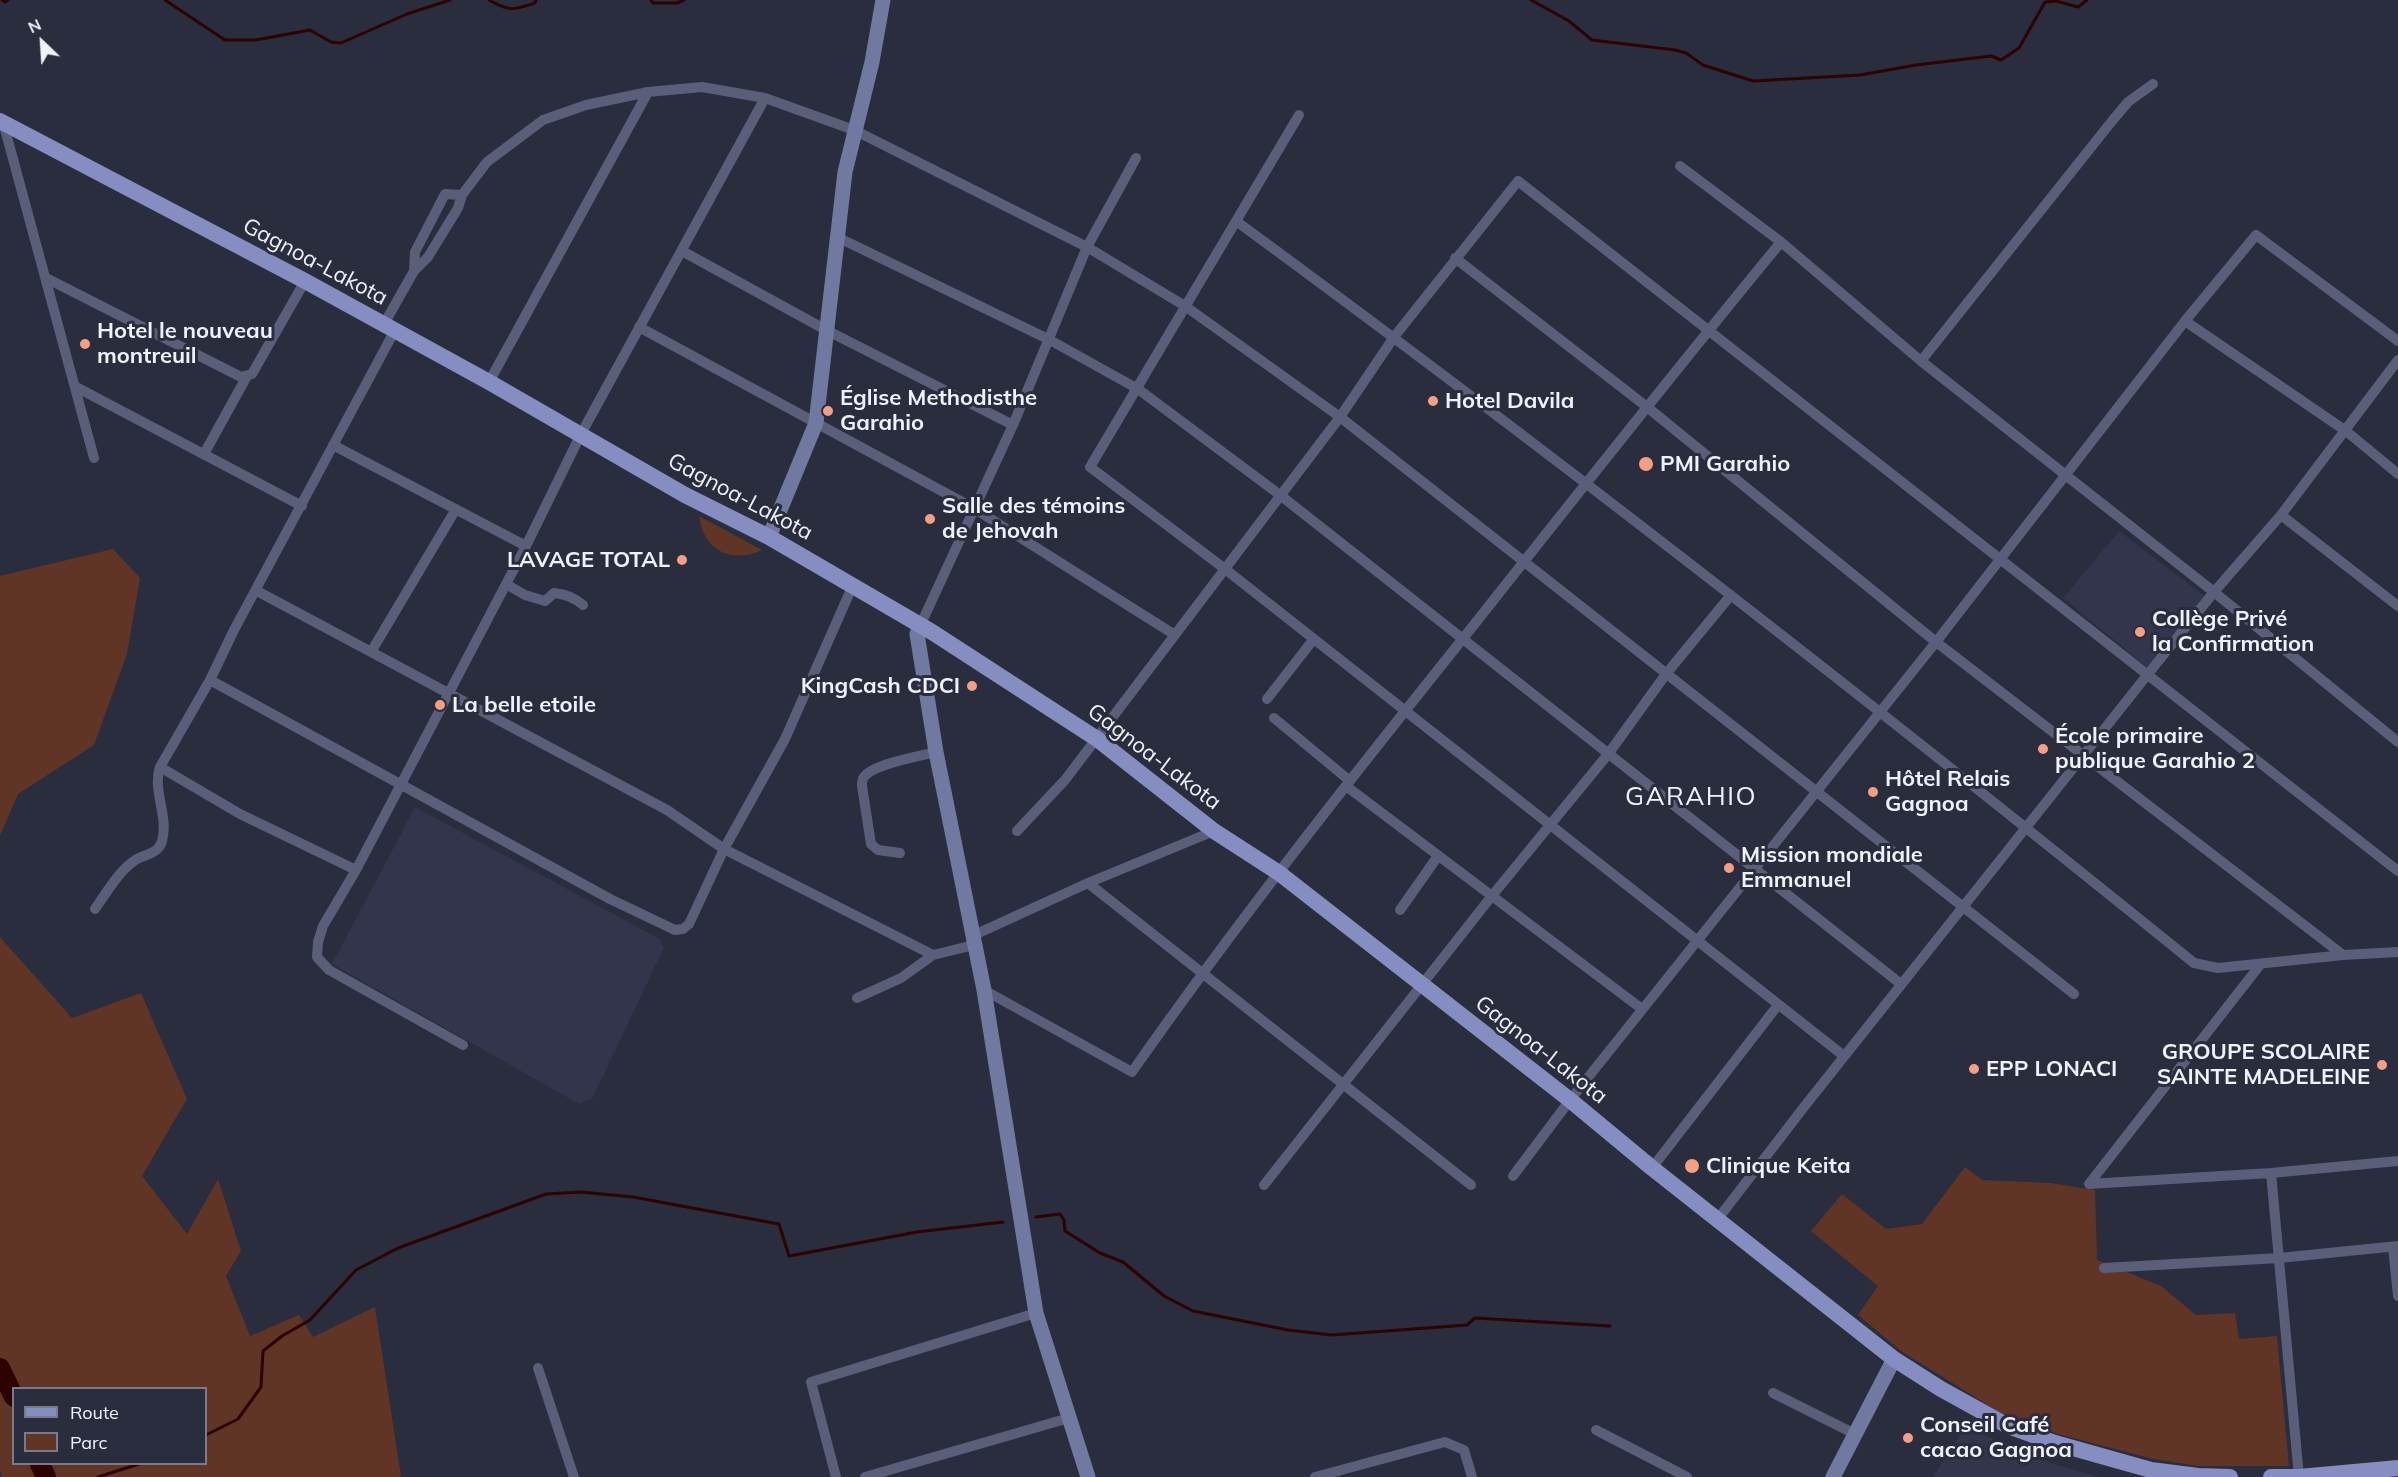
<!DOCTYPE html>
<meta charset="utf-8">
<style>
body{margin:0}
#map{position:relative;width:2398px;height:1477px;overflow:hidden;background:#2a2d3d;font-family:Mulish,sans-serif}
canvas{display:block}
.legend{position:absolute;left:12px;top:1387px;width:195px;height:78px;box-sizing:border-box;background:#2a2d3d;border:2px solid #797b8a;margin:0;padding:8px 10px;list-style:none;font-size:18px;color:#eff1fd}
.legend li{display:flex;align-items:center;gap:12px;height:30px}
.legend b{width:30px;border:2px solid #797b8a}
.north{position:absolute;left:12px;top:12px;width:60px;height:60px;-webkit-text-stroke:4px #2a2d3d;paint-order:stroke;rotate:335deg;font-size:16px;font-weight:700;line-height:24px;text-align:center;color:#eff1fd}
.north::after{content:'';display:block;margin:auto;width:21px;height:27px;background:#eff1fd;clip-path:polygon(50% 0,100% 100%,50% 72%,0 100%)}
</style>
<div id="map">
<canvas width="2398" height="1477"></canvas>
<ul class="legend">
<li><b style="height:8px;background:#858dc1"></b>Route</li>
<li><b style="height:16px;background:#603526"></b>Parc</li>
</ul>
<div class="north">N</div>
</div>
<script>
const context = document.querySelector('canvas').getContext('2d');
context.lineJoin = 'round';
function fill(path, color) {
  context.fillStyle = color;
  context.fill(path, 'evenodd');
}
function strokePath(path, color, width, dash) {
  context.strokeStyle = color;
  context.lineWidth = width;
  context.lineCap = dash ? 'butt' : 'round';
  context.setLineDash(dash || []);
  context.stroke(path);
}
function label(font, color, halo, rows, align = 'center') {
  context.font = font + ' Mulish,sans-serif';
  context.lineWidth = 6;
  context.setLineDash([]);
  context.textBaseline = 'middle';
  context.strokeStyle = halo;
  context.fillStyle = color;
  for (const [text, x, y, turn = 0] of rows) {
    context.save();
    context.translate(x, y);
    context.rotate((+turn || 0) * Math.PI / 180);
    context.textAlign = isNaN(turn) ? turn : align;
    if (halo) context.strokeText(text, 0, 0);
    context.fillText(text, 0, 0);
    context.restore();
  }
}
fill(new Path2D(`
 M2119 531 2205 596 2147 667 2063 598Z
 M415 807 660 939 664 948 592 1099 579 1104 332 964Z
 M1965 1427 2053 1464 2100 1477H1933Z`), '#32354c');
fill(new Path2D(`
 M699 516 762 550C731 564 704 551 699 516Z
 M113 549 140 578 127 654 94 745 18 794 0 836V576Z
 M0 937 72 1018 141 993 187 1099 142 1176 187 1234 218 1179 241 1251 226 1276 250 1336 299 1315 313 1337 375 1307 401 1477H2L0 1470ZM14 1388H206V1464H14Z
 M1965 1167 1982 1180 2050 1183 2095 1190 2097 1260 2161 1286 2196 1315 2235 1313 2239 1339 2277 1336 2289 1466H2198L2153 1459 2058 1434 1999 1412 1901 1351 1858 1315 1878 1286 1811 1231 1842 1194 1886 1229 1922 1224Z`), '#603526');
strokePath(new Path2D(`
 M2 0 5 2 8 0
 M165 0 225 40H256L310 30 331 42 341 43 407 14 450 0
 M489 0C510 12 513 10 535 3L536 0
 M651 0 653 3H677L684 0
 M1531 0 1569 21 1592 40 1675 50 1686 53 1703 65 1753 81 1860 75 1916 65 1991 56 2001 60 2019 48 2045 2 2056 1 2078 7 2087 0
 M1036 1217 1060 1214 1064 1220 1065 1231 1100 1253 1123 1262 1164 1296 1193 1311 1288 1330 1332 1335 1467 1325 1475 1318 1610 1326
 M206 1435 238 1419 261 1387 263 1351 282 1336 310 1320 356 1270 398 1248 546 1194 581 1192 633 1197 779 1224 789 1256 917 1232 1003 1222
 M98 1477 139 1464`), '#2c0300', 3);
strokePath(new Path2D(`
 M0 1368 14 1397
 M40 1464 46 1477`), '#2c0300', 20);
strokePath(new Path2D(`
 M1299 115 1090 467 1225 569 1844 1056
 M3 122 94 458
 M1680 166 1781 242 1921 361 2214 592 2398 742
 M1236 221C1562 460 1880 709 2194 963L2218 968 2343 955 2398 952
 M837 237 1048 339 1138 389 1280 495 1901 984
 M682 251 828 331 1013 425
 M1455 258 1647 407 1936 642 2343 955
 M414 271 415 252 445 194 462 195
 M46 278 241 377 252 374 305 281
 M2185 321 2346 431 2398 474
 M384 324 414 271 428 257 458 208 462 195 487 162 543 120 586 105 648 92 702 87 765 98 854 130 1087 247 1185 306 1340 417 2074 994
 M639 327 975 509 1175 635
 M1921 361 2112 121 2128 102 2153 84
 M489 382 648 92
 M76 387 302 506
 M333 445 526 546
 M204 454 247 376
 M2281 515 2398 606
 M506 584 525 595 545 601 554 593C565 594 575 598 583 605
 M257 591 667 810 724 849 933 955 974 945
 M920 626 1013 425 1087 247 1136 158
 M371 652 456 509
 M210 680 610 899 675 930 683 929 689 924 724 849 785 739 853 585
 M1267 699 1313 640
 M1274 718 1350 781
 M160 767 240 814 356 870
 M1346 786 1642 1009
 M1017 831 1065 780 1340 417 1394 337 1518 181 2398 871
 M900 853 878 850 871 844 862 786C862 784 862 779 864 777 872 764 920 756 936 752
 M1088 883 1471 1185
 M95 909C107 892 119 870 137 859 147 854 159 853 162 841 169 816 152 791 160 767L210 680 234 630 395 330
 M1400 910 1438 856
 M972 936 1088 883 1214 831
 M2260 965 2089 1184 2271 1173 2398 1161
 M984 990 1132 1072C1239 919 1356 772 1473 626 1575 497 1677 368 1781 242
 M857 998 901 978 933 955
 M463 1045 329 970 317 957 318 942 323 926 356 870 526 546 581 434 765 98
 M1652 1168 1778 1005
 M2271 1173 2299 1477
 M1513 1176 1570 1100 1936 642 2185 321 2256 235 2398 341
 M1264 1185 1491 897 1609 753 1666 674 1731 595
 M1717 1220 1804 1107 2148 674 2214 592 2281 515 2398 360
 M2393 1247 2398 1296
 M2104 1268 2279 1258 2398 1246
 M538 1368 574 1477
 M1773 1393 1855 1434
 M1596 1430 1687 1477
 M836 1477 811 1382 1036 1313
 M865 1477 1069 1418
 M1315 1477 1445 1442 1464 1450 1472 1477`), '#5a5e78', 10);
strokePath(new Path2D(`
 M769 537 816 423 845 172 872 62 883 0
 M920 626 917 634 936 752 984 990 1036 1313 1088 1477
 M1833 1477 1894 1359`), '#7279a1', 15);
strokePath(new Path2D(`
 M0 121 305 281 489 382 685 495 769 537 932 632 1097 739 1214 831 1279 873 1570 1100 1652 1168 1894 1359 1941 1389 2008 1426 2055 1443 2151 1470 2198 1476 2230 1477
 M2271 1477H2299L2398 1468`), '#858dc1', 16);
for (const [x, y, r, color] of [
 [85,344,6,"#f39f83"],
 [1433,401,6,"#f39f83"],
 [828,411,6,"#f39f83"],
 [1646,464,8,"#f39f83"],
 [930,519,6,"#f39f83"],
 [682,560,6,"#f39f83"],
 [2140,632,6,"#f39f83"],
 [972,686,6,"#f39f83"],
 [440,705,6,"#f39f83"],
 [2043,749,6,"#f39f83"],
 [1873,792,6,"#f39f83"],
 [1729,868,6,"#f39f83"],
 [2382,1065,6,"#f39f83"],
 [1974,1069,6,"#f39f83"],
 [1692,1166,8,"#f39f83"],
 [1908,1438,6,"#f39f83"]
]) {
  const dot = new Path2D();
  dot.arc(x, y, r, 0, 2 * Math.PI);
  context.fillStyle = color;
  context.fill(dot);
  strokePath(dot, '#2a2d3d', 2);
}
label('22px', '#eff1fd', '#2a2d3d', [
 ["Gagnoa-Lakota",315,262,28],
 ["Gagnoa-Lakota",740,497,28],
 ["Gagnoa-Lakota",1154,757,37],
 ["Gagnoa-Lakota",1541,1050,38]
]);
label('bold 22px', '#eff1fd', '#2a2d3d', [
 ["Hotel le nouveau",97,331],
 ["montreuil",97,356],
 ["Église Methodisthe",840,398],
 ["Garahio",840,423],
 ["Hotel Davila",1445,401],
 ["PMI Garahio",1660,464],
 ["Salle des témoins",942,506],
 ["de Jehovah",942,531],
 ["LAVAGE TOTAL",670,560,"right"],
 ["Collège Privé",2152,619],
 ["la Confirmation",2152,644],
 ["KingCash CDCI",960,686,"right"],
 ["La belle etoile",452,705],
 ["École primaire",2055,736],
 ["publique Garahio 2",2055,761],
 ["Hôtel Relais",1885,779],
 ["Gagnoa",1885,804],
 ["Mission mondiale",1741,855],
 ["Emmanuel",1741,880],
 ["GROUPE SCOLAIRE",2370,1052,"right"],
 ["SAINTE MADELEINE",2370,1077,"right"],
 ["EPP LONACI",1986,1069],
 ["Clinique Keita",1706,1166],
 ["Conseil Café",1920,1425],
 ["cacao Gagnoa",1920,1450]
], 'left');
context.letterSpacing = '1.5px';
label('26px', '#eff1fd', '#2a2d3d', [
 ["GARAHIO",1691,797]
]);
context.letterSpacing = '0px';
</script>
